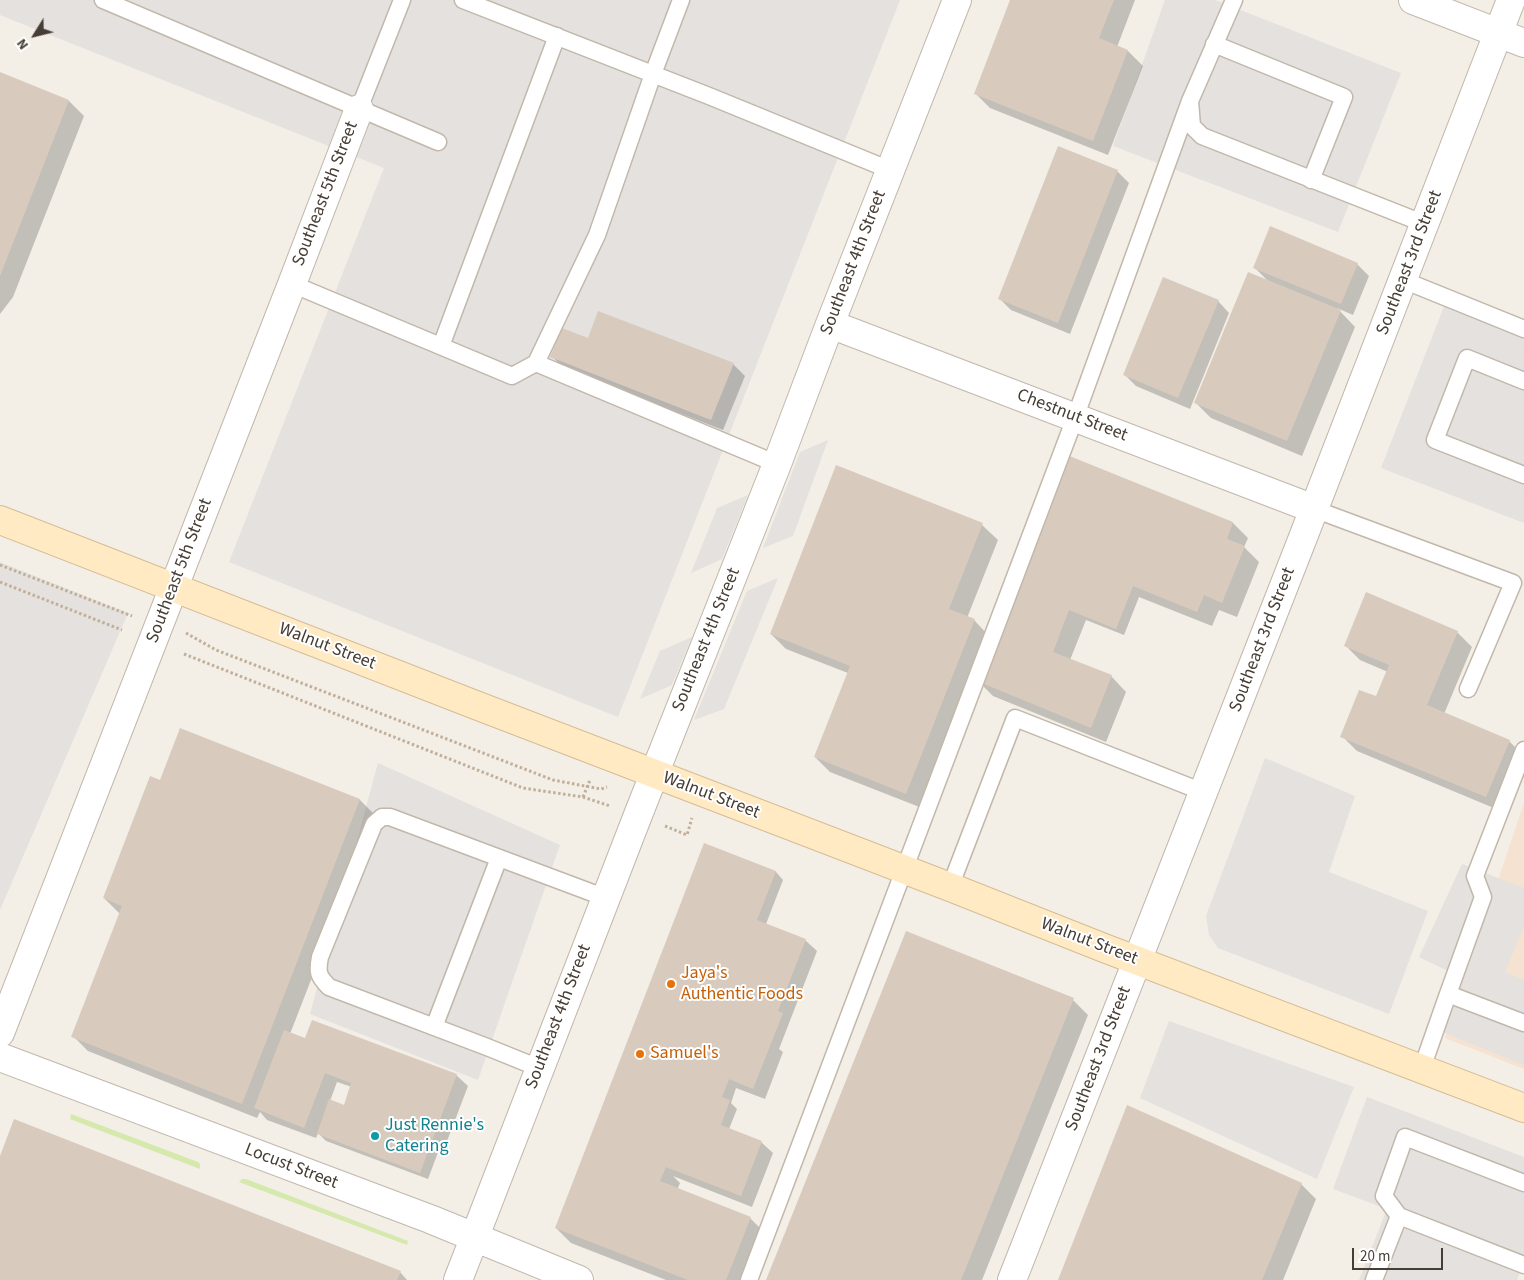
<!DOCTYPE html>
<style>
body{margin:0}
#map{position:relative;width:1524px;height:1280px;overflow:hidden;background:#f3eee6;font-family:"Source Sans 3",sans-serif}
canvas{display:block}
.north{position:absolute;left:10px;top:10px;width:50px;height:50px;-webkit-text-stroke:4px #fff;paint-order:stroke;rotate:234deg;font-size:14px;font-weight:700;line-height:20px;text-align:center;color:#463e35}
.north::after{content:'';display:block;margin:auto;width:18px;height:22px;background:#463e35;clip-path:polygon(50% 0,100% 100%,50% 72%,0 100%)}
.scale{position:absolute;left:1352px;top:1248px;width:91px;height:22px;box-sizing:border-box;border:2px solid #463e35;border-top:0;padding-left:6px;font-size:15px;line-height:18px;white-space:nowrap;color:#463e35;-webkit-text-stroke:4px #fff;paint-order:stroke}
</style>
<div id="map">
<canvas width="1524" height="1280"></canvas>
<div class="north">N</div>
<div class="scale">20 m</div>
</div>
<script>
const context = document.querySelector('canvas').getContext('2d');
context.lineJoin = 'round';
function fill(path, color) {
  context.fillStyle = color;
  context.fill(path, 'evenodd');
}
function strokePath(path, color, width, dash) {
  context.strokeStyle = color;
  context.lineWidth = width;
  context.lineCap = dash ? 'butt' : 'round';
  context.setLineDash(dash || []);
  context.stroke(path);
}
function label(font, color, halo, rows, align = 'center') {
  context.font = font + ' "Source Sans 3",sans-serif';
  context.lineWidth = 4;
  context.setLineDash([]);
  context.textBaseline = 'middle';
  context.strokeStyle = halo;
  context.fillStyle = color;
  for (const [text, x, y, turn = 0] of rows) {
    context.save();
    context.translate(x, y);
    context.rotate((+turn || 0) * Math.PI / 180);
    context.textAlign = isNaN(turn) ? turn : align;
    if (halo) context.strokeText(text, 0, 0);
    context.fillText(text, 0, 0);
    context.restore();
  }
}
fill(new Path2D(`
 M1524 803V1069L1445 1038Z`), '#f6e2d0');
fill(new Path2D(`
 M71 1114 198 1162 200 1164V1169L70 1119Z
 M242 1179H246L408 1241 407 1245 239 1182Z`), '#d5e9ad');
fill(new Path2D(`
 M0 0H900L618 717 229 562 384 168 0 15Z
 M1165 0H1215L1401 73 1338 232 1113 146Z
 M1445 304 1524 335V523L1381 468Z
 M828 440 793 536 763 548 800 452Z
 M748 495 722 559 691 573 717 508Z
 M0 562 128 613 0 910Z
 M778 578 724 709 694 720 747 591Z
 M692 637 672 685 640 699 660 651Z
 M1265 758 1355 796 1329 872 1428 911 1389 1014 1218 948 1209 935 1206 916Z
 M378 763 560 845 478 1080 310 1014Z
 M1462 864 1524 888V926L1505 972 1524 980V1065L1428 1026 1448 971 1419 957Z
 M1169 1021 1354 1087 1317 1179 1140 1098Z
 M1367 1097 1524 1157V1262L1517 1280H1359L1387 1209 1333 1189Z`), '#e4e1de');
fill(new Path2D(`
 M1012 0H1135L1117 47 1128 51 1143 66 1108 155 990 108 975 93Z
 M0 74 69 101 84 116 13 297 0 314Z
 M1117 171 1129 183 1070 334 1011 310 1000 299Z
 M1357 264 1369 276 1353 315 1337 308 1355 327 1302 456 1211 418 1196 403 1269 282 1254 267Z
 M1218 301 1229 313 1190 409 1136 386 1125 375Z
 M588 340 733 364 745 376 723 430 563 368 552 356Z
 M1068 457 1233 523 1248 538 1244 547 1259 562 1237 617 1219 610 1212 626 1139 597 1124 635 1086 620 1070 660 1111 676 1126 692 1106 742 993 696 978 681Z
 M982 525 998 540 967 618 974 620 989 636 922 808 830 772 815 757 848 673 786 649 771 634Z
 M1457 632 1472 647 1444 714 1509 741 1524 756 1501 811 1357 751 1342 736 1377 698 1388 672 1360 660 1345 645Z
 M161 782 360 800 375 815 290 1034 310 1042 456 1075 468 1086 444 1149 440 1147 428 1179 326 1141 318 1133 316 1138 267 1120 260 1112 257 1118 88 1051 73 1036 120 914 104 898ZM337 1082 352 1087 350 1108 330 1101Z
 M705 844 776 872 783 880 766 924 805 940 817 951 779 1049 783 1052 765 1099 736 1088 731 1103 737 1109 729 1129 761 1142 773 1153 752 1207 673 1176 680 1183 677 1190 750 1218 765 1233 747 1280H666L571 1243 556 1228Z
 M1073 1000 1088 1015 982 1280H767Z
 M0 1160 400 1272 407 1280H0Z
 M1301 1184 1316 1199 1283 1280H1059Z`), '#0003');
fill(new Path2D(`
 M1010 0H1114L1099 38 1128 50 1093 141 974 94Z
 M0 72 69 100 0 276Z
 M1058 146 1118 170 1058 323 998 299Z
 M1270 226 1358 263 1341 304 1253 268Z
 M1248 272 1341 310 1287 441 1194 403Z
 M1163 277 1219 300 1178 398 1123 375Z
 M598 311 734 363 711 420 550 357 562 328 588 338Z
 M1067 455 1233 522 1227 539 1245 546 1222 603 1204 595 1197 612 1133 586 1116 629 1069 610 1053 652 1112 675 1091 728 977 681Z
 M836 465 983 523 949 609 975 619 906 794 814 757 850 666 770 634Z
 M1366 592 1458 631 1427 705 1510 740 1486 797 1340 737 1359 690 1376 696 1389 665 1344 646Z
 M180 728 360 799 242 1104 71 1037 122 906 103 898 150 776 160 780Z
 M704 843 776 871 757 920 806 939 778 1011 783 1013 753 1089 729 1079 722 1097 730 1100 721 1125 762 1141 741 1196 666 1167 660 1181 751 1217 726 1280H688L555 1228Z
 M906 931 1074 998 961 1280H766Z
 M312 1020 457 1074 420 1173 317 1134 329 1099 344 1105 351 1083 325 1073 304 1128 254 1108 284 1030 305 1038Z
 M1127 1105 1302 1183 1262 1280H1058Z
 M14 1119 401 1271 397 1280H0V1156Z`), '#d8cbbe');
const service = new Path2D(`
 M103 0 438 142
 M463 0 709 96 890 170
 M1234 0 1190 101 1192 126 1202 136 1425 224
 M1214 44 1344 97 1311 180
 M359 109 402 0
 M1403 280 1524 329
 M292 284 512 376 536 363 597 235 653 74 681 0
 M441 346 557 36
 M536 363 777 464
 M1524 381 1467 358 1435 440 1524 475
 M1314 509 1513 583 1468 689
 M1524 750 1475 876 1483 897 1448 994 1524 1023
 M950 887 1015 718 1203 792
 M434 1027 499 858
 M539 1068 487 1047 329 987C318 976 317 972 320 957L374 824 382 817H390L606 898
 M1422 1068 1448 994
 M1399 1216 1524 1265
 M749 1280 1075 418 1190 101
 M1374 1280 1399 1216 1384 1196 1405 1137 1524 1183`);
const minor = new Path2D(`
 M1413 0 1524 43
 M830 324 1314 509
 M0 1033 292 284 359 109
 M0 1057 430 1219 579 1280
 M458 1280 638 815 777 464 830 324 957 0
 M1012 1280 1302 540 1511 0`);
const secondary = new Path2D(`
 M0 520 473 704 950 887 1104 948 1524 1108`);
strokePath(service, '#c2b7ab', 19);
strokePath(minor, '#c2b7ab', 30);
strokePath(secondary, '#d5bd94', 30);
strokePath(new Path2D(`
 M0 565 132 616
 M0 582 122 630
 M186 633 216 650 553 780 601 789 607 787
 M184 654 523 788 583 797 610 806
 M583 797 590 780
 M665 826 687 835 692 818`), '#c1af99', 3, [2.5, 2.5]);
strokePath(service, '#fff', 16);
strokePath(minor, '#fff', 28);
strokePath(secondary, '#ffeac4', 28);
for (const [x, y, r, color] of [
 [671,984,5,"#e8710a"],
 [640,1054,5,"#e8710a"],
 [375,1136,5,"#0f9aa8"]
]) {
  const dot = new Path2D();
  dot.arc(x, y, r, 0, 2 * Math.PI);
  context.fillStyle = color;
  context.fill(dot);
  strokePath(dot, '#fff', 2);
}
label('18px', '#463e35', '#fff', [
 ["Southeast 5th Street",326,194,-69],
 ["Southeast 4th Street",854,263,-69],
 ["Southeast 3rd Street",1410,263,-69],
 ["Chestnut Street",1072,416,21],
 ["Southeast 5th Street",180,571,-69],
 ["Southeast 4th Street",707,640,-68],
 ["Southeast 3rd Street",1263,640,-69],
 ["Walnut Street",327,647,21],
 ["Walnut Street",711,796,21],
 ["Walnut Street",1089,942,21],
 ["Southeast 4th Street",559,1017,-69],
 ["Southeast 3rd Street",1099,1059,-69],
 ["Locust Street",291,1167,21]
]);
label('18px', '#c56008', '#fff', [
 ["Jaya's",681,974],
 ["Authentic Foods",681,995],
 ["Samuel's",650,1054]
], 'left');
label('18px', '#0d838f', '#fff', [
 ["Just Rennie's",385,1126],
 ["Catering",385,1147]
], 'left');
</script>
